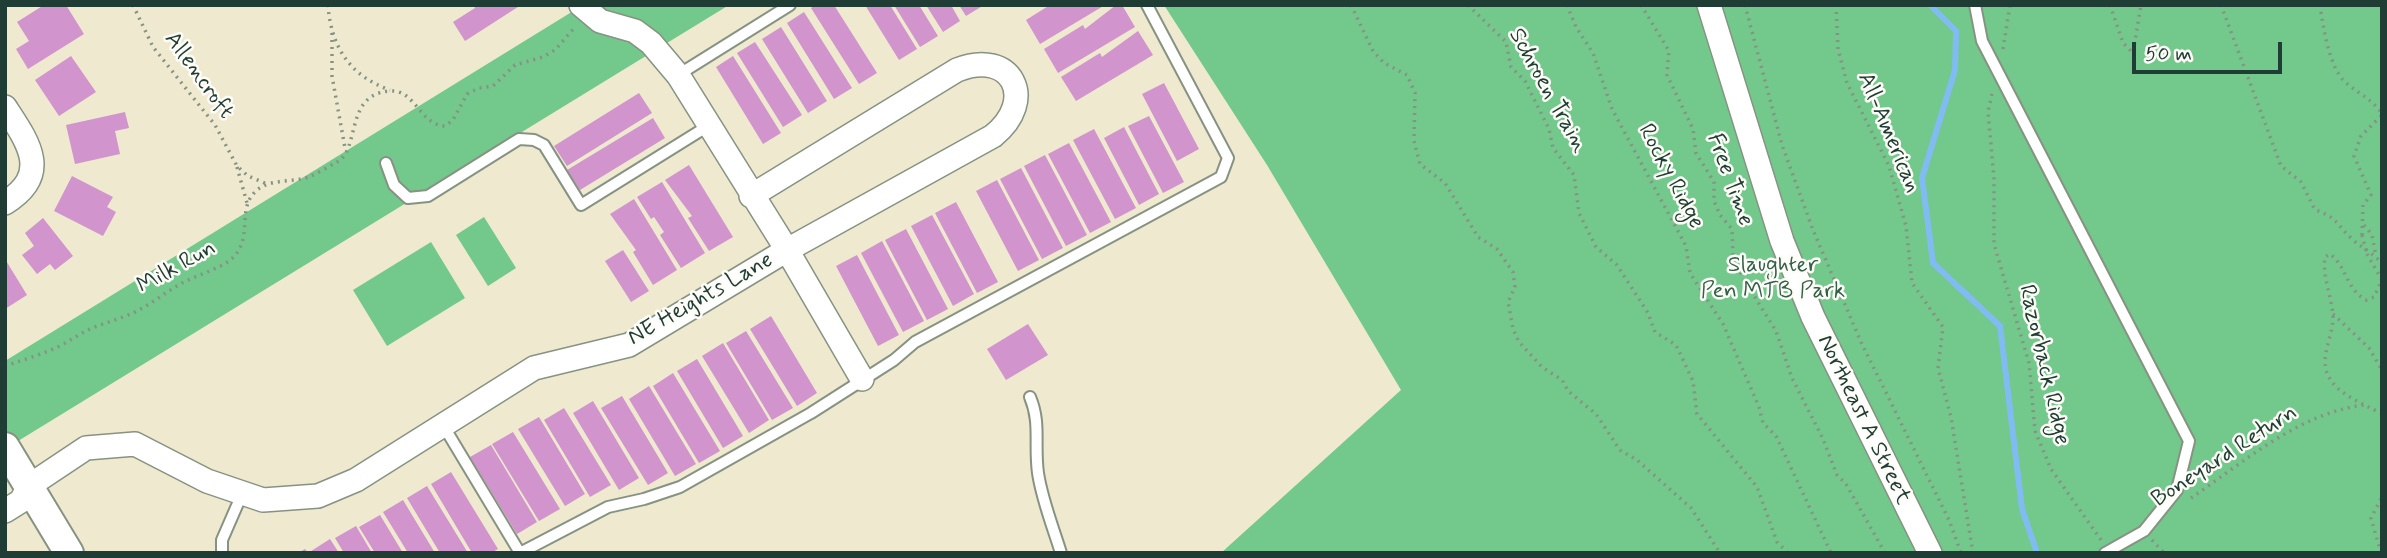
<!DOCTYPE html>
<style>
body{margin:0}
#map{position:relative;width:2387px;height:558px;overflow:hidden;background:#eee9cf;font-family:Mynerve,sans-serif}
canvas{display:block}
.frame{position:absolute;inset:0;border:7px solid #1f3d34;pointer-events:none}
.scale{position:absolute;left:2132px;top:42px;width:150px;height:32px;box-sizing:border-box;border:4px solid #1f3d34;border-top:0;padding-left:9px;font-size:21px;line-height:24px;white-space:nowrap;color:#1f3d34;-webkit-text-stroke:5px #fdfcf7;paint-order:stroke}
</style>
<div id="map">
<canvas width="2387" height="558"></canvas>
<div class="frame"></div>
<div class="scale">50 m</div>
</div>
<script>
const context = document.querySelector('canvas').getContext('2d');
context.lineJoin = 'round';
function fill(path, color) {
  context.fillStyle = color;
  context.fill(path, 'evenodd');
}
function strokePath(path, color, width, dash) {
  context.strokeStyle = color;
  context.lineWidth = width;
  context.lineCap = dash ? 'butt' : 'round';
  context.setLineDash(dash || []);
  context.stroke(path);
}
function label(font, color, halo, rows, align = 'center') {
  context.font = font + ' Mynerve,sans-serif';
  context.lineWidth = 5;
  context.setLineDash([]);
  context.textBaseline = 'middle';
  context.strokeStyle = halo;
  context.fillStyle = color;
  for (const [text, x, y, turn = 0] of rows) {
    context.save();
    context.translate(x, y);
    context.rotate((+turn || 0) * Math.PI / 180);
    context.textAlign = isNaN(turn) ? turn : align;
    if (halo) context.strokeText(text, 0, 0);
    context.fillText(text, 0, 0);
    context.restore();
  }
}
fill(new Path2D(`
 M583 5H729L5 449V361Z
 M1164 5H2382V553H1221L1401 390 1267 165Z
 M484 217 516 268 488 286 456 235Z
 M431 242 465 298 387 346 353 290Z`), '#73c88c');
strokePath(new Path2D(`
 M1930 5 1956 31 1955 70 1922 178 1933 263 2000 326 2022 509 2037 553`), '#80bcf2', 6);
fill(new Path2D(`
 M44 5H66L84 34 28 69 16 49 29 41 17 22Z
 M474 5H521L465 41 453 22 475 8Z
 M815 5H834L877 73 859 84 811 8Z
 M865 5H890L917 49 899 60Z
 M894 5H919L938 36 920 47Z
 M926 5H951L960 21 943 32Z
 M959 5H984L966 16Z
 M1050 5H1105L1040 44 1026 20Z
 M1116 5H1122L1135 27 1058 73 1044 49 1083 25 1085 29Z
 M804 12 852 88 834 99 787 23Z
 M781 27 827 101 808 113 762 39Z
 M1138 31 1153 55 1076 101 1061 77 1100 53 1102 57Z
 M755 42 802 115 783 127 737 53Z
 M71 56 96 92 59 116 35 80Z
 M733 56 781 133 763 144 716 67Z
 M1164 83 1199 149 1177 161 1142 94Z
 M639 93 652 113 567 166 554 146Z
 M125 112 129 128 115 131 120 154 75 164 66 125Z
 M1149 116 1184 182 1163 193 1128 126Z
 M653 118 665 138 580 190 567 170Z
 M1124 127 1159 194 1139 205 1104 138Z
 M1094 129 1136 208 1115 219 1073 140Z
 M1069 143 1111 222 1090 233 1048 154Z
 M1045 155 1087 235 1066 246 1024 166Z
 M689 165 733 237 709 251 688 218 692 216 665 180Z
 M1021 168 1063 248 1042 259 1000 179Z
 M72 176 113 197 107 207 116 212 103 236 54 211Z
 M997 180 1039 260 1018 271 976 191Z
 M662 182 705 253 681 268 660 235 664 232 654 217 651 219 637 197Z
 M634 199 677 270 653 285 633 252 636 250 610 214Z
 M956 202 998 282 977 293 935 213Z
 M932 215 974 294 953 306 911 226Z
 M43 218 73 256 55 270 50 264 37 274 22 255 34 246 25 233Z
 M906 229 948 309 927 320 885 240Z
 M882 241 924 321 903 332 861 253Z
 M623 250 649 291 631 302 605 261Z
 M857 255 899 335 878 346 836 266Z
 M5 259 27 295 5 309Z
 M771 316 817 393 797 406 750 329Z
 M1028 324 1048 355 1006 380 987 349Z
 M746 331 793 408 772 420 726 343Z
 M723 343 769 420 749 433 702 356Z
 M697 359 743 436 723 448 677 371Z
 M673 373 720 451 699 463 653 386Z
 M649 386 696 464 675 476 629 399Z
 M622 396 668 473 648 485 601 408Z
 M593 401 639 478 619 490 573 413Z
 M564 408 611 485 590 497 544 420Z
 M539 417 585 494 565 506 518 429Z
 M513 432 560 509 539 521 492 444Z
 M491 445 537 522 517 534 470 457Z
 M451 472 498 549 491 553H472L431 484Z
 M427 486 468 553H440L407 498Z
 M403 500 435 553H408L383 512Z
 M380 515 403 553H375L359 527Z
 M356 526 372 553H344L335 538Z
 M330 539 339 553H298L305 549 308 553Z`), '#d194cd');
const service = new Path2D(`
 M1975 5 1982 41 2189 441 2177 490 2144 531 2105 553
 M678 75 790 5
 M386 163 394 185 408 198 428 196 519 139 534 140 544 145 581 205 708 126
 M1030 397C1041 423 1034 444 1038 473 1042 500 1053 527 1061 553
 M443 425 520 553
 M222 553V540L242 494
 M520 553 608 507 644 499 680 487 811 413 894 360 915 342 1221 177 1228 158 1147 5`);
const minor = new Path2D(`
 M581 5 600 21 635 31 651 43 678 75 787 250 862 379
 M1709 5 1782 241 1813 317 1930 553
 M5 107C28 142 52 174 5 203
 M29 486 86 448 135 444 207 481 263 500 318 496 356 480 534 368 629 345 787 250 993 136C1038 100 1012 48 957 70L751 196
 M5 511 21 501 29 486`);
const tertiary = new Path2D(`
 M5 447 69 553`);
strokePath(service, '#869382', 14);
strokePath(minor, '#869382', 26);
strokePath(tertiary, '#869382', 32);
strokePath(new Path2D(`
 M133 5 153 47 215 125 237 166 248 176 267 184
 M328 5C331 47 350 76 390 90
 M1351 5 1373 51 1384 63 1407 75 1415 93 1414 141 1420 164 1445 183 1478 237 1497 249 1513 272 1515 287 1508 302 1513 329 1519 342 1542 367 1562 380 1568 391 1596 414 1620 450 1637 460 1691 508 1720 553
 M1468 5 1506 42 1511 67 1525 81 1549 129 1553 148 1574 175 1579 213 1596 247 1617 265 1648 313 1655 332 1676 345 1693 381 1697 414 1757 487 1777 542 1788 553
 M1567 5 1576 27 1593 53 1612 109 1686 246 1690 273 1723 324 1759 407 1763 423 1776 436 1831 553
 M1641 5 1669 51 1667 75 1693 129 1696 153 1714 182V201L1720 215 1732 229 1733 255 1743 278 1776 331 1792 378 1823 439 1837 475 1846 484 1885 553
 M1745 5 1782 145 1813 230 1861 342 1949 520 1961 553
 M1836 5 1838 49 1847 83 1889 166 1906 226 1912 283 1943 327 1938 368 1951 417 1973 553
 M2110 5 2123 43 2133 53 2141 5
 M2221 5 2281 166 2301 182 2315 210C2337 217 2335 223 2351 238 2361 248 2373 252 2382 264
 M2320 5C2323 26 2329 67 2345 82 2359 94 2372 99 2382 114
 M332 33V76L345 148
 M2003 49 2010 5
 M1992 94 1988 112 1994 178V244L2029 363 2035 431 2051 469 2101 540
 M237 167 247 203
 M2364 225 2372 235 2376 256
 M2362 235 2363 205 2371 195 2354 156 2361 136 2382 115
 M2367 254 2382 280 2374 297 2366 300C2346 289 2347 267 2330 254L2325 257C2322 277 2332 296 2333 317 2333 332 2326 345 2325 360 2324 391 2361 402 2382 414
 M2333 314 2369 348 2382 370
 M5 366C23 360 43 354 60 346 71 340 81 333 92 328 107 322 123 318 137 311 153 303 167 291 182 283 196 276 212 271 226 263 256 244 236 212 254 193 267 178 291 183 309 177 318 173 328 167 337 162 361 149 344 94 390 91 415 89 420 125 445 126L453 120 467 94 479 88 493 86 515 65 543 57 555 50 576 26
 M2191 498C2244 462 2299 413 2364 405
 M2152 540 2164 553
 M2381 553 2371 518 2382 497`), '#869382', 3.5, [2, 5]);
strokePath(service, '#fff', 10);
strokePath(minor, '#fff', 23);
strokePath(tertiary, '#fff', 28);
strokePath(new Path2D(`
 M2362 235 2367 254`), '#869382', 3.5, [2, 5]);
label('23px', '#1f3d34', '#fdfcf7', [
 ["Allencroft",198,76,54],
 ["Schroen Train",1547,91,61],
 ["All-American",1888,133,67],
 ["Rocky Ridge",1670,177,62],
 ["Free Time",1729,180,70],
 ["Milk Run",177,268,-29],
 ["NE Heights Lane",701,300,-30],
 ["Razorback Ridge",2043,365,77],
 ["Northeast A Street",1863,420,64],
 ["Boneyard Return",2225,457,-33]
]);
label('23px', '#34604a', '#fdfcf7', [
 ["Slaughter",1773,266],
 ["Pen MTB Park",1773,292]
]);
</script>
